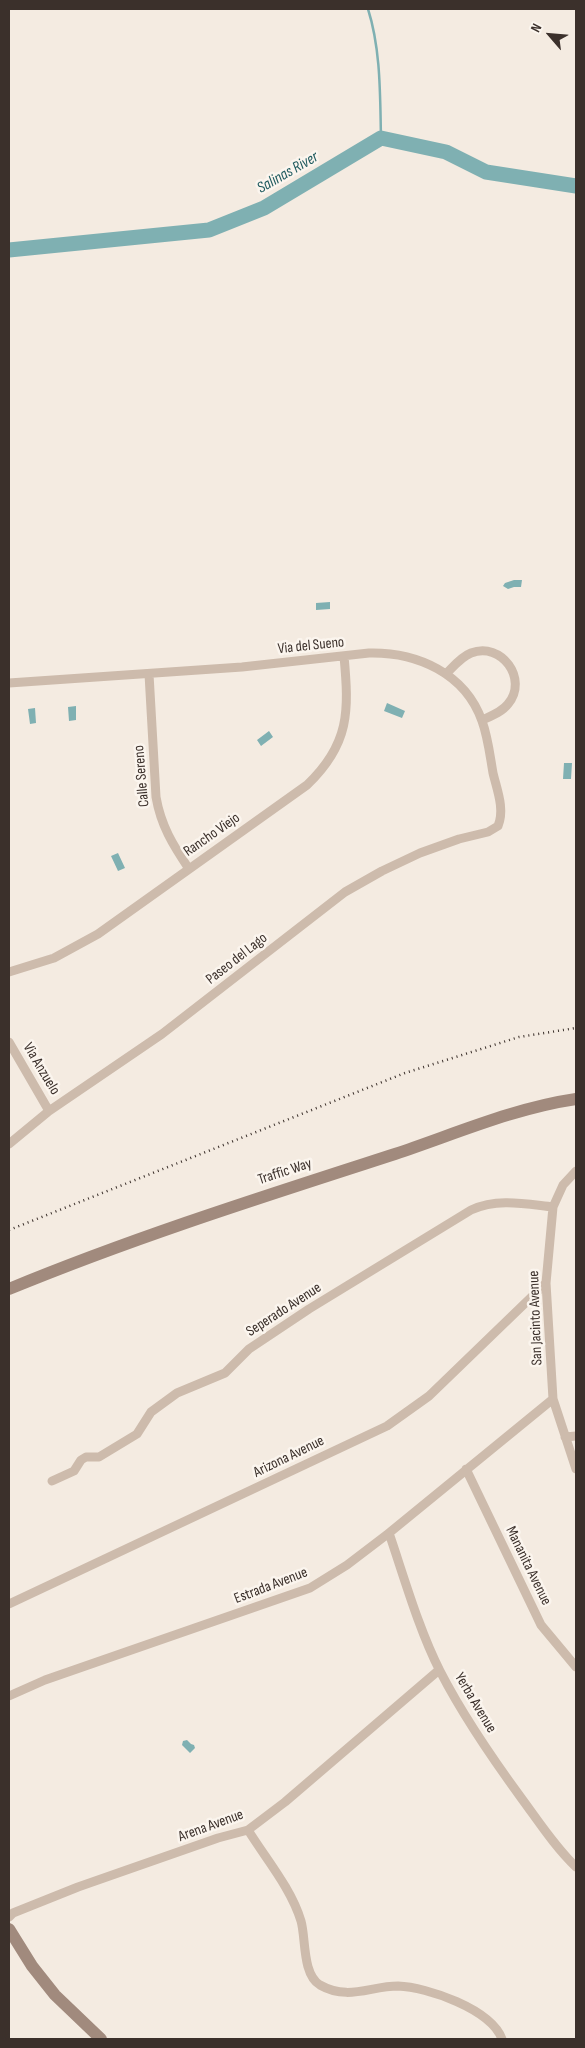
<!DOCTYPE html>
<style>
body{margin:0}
#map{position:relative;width:585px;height:2048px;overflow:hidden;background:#f4ebe1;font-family:"Sofia Sans Condensed",sans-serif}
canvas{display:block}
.frame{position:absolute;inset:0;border:10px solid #3b302b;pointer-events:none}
.north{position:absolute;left:525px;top:10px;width:50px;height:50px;-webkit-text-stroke:4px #fbf5ee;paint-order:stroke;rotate:297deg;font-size:14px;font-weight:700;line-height:20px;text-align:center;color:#3b302b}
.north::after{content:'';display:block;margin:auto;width:18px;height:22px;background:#3b302b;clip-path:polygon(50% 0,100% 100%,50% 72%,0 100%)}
</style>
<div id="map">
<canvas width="585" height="2048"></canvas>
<div class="frame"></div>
<div class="north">N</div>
</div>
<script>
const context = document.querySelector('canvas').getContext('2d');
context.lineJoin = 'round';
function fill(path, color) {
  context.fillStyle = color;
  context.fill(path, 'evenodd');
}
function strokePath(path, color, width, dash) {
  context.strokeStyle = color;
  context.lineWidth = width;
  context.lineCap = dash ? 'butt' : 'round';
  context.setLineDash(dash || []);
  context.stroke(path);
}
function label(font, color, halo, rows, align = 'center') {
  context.font = font + ' "Sofia Sans Condensed",sans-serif';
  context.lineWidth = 5;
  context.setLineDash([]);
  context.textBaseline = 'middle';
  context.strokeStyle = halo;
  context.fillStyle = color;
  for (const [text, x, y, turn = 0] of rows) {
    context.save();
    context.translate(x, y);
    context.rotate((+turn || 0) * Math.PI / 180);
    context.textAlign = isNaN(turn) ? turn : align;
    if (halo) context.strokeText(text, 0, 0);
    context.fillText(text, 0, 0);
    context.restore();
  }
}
fill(new Path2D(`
 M514 580H522L521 587H514L508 589 503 586 505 583Z
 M330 602V609L316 610V603Z
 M387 703 405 711 402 718 384 711Z
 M76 706V720L69 721 68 707Z
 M35 708 36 723 30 724 28 709Z
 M269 731 273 737 261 746 257 740Z
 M564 763H572L571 779H563Z
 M118 853 125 868 118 871 111 856Z
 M187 1740 191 1744 194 1745 195 1748 190 1753 182 1745 183 1741Z`), '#7fb0b2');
strokePath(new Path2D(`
 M368 9C381 50 380 96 381 138`), '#7fb0b2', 2.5);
strokePath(new Path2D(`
 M9 250 209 230 264 208 381 138 446 152 486 172 576 186`), '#7fb0b2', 15);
strokePath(new Path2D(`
 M447 673C454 666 461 657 471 653 501 641 529 679 508 704 502 712 491 716 482 720
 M149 674 156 797C161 826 173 845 189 869
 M9 683 242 667 369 653C417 652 465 673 482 721 488 737 490 756 493 773 497 790 505 809 498 826L488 832 459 839 420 853 382 871 345 892 162 1034 49 1111 9 1144
 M9 972 54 958 98 934 307 785C350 744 349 711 344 656
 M9 1042 49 1111
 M576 1171 563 1185 553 1207 546 1283 553 1399 576 1469
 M565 1437 576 1436
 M466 1469 541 1625 576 1667
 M52 1481 74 1471 81 1460 86 1457H99L137 1434 151 1412 177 1393 225 1373 249 1349 309 1309 471 1210C498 1198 525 1204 553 1207
 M389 1533C404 1577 419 1630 440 1671 463 1716 492 1758 522 1799 539 1822 555 1847 576 1867
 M9 1604 387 1426 429 1396 546 1283
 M9 1696 45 1680 310 1588 347 1565 389 1533 553 1399
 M248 1830C266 1859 291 1888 301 1921 306 1938 302 1974 320 1985 348 2001 370 1986 398 1986 427 1987 491 2009 502 2039
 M9 1917 13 1913 78 1887 218 1838 248 1830 285 1802 439 1670`), '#cdbbac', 9);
strokePath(new Path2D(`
 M9 1289C135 1237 265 1196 395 1154 455 1134 514 1108 576 1099
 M9 1929 32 1966 55 1995 101 2039`), '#a18a7d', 12);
strokePath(new Path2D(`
 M9 1230 405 1073 519 1037 576 1028`), '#3b302b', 2.5, [1, 4]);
label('15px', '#3b302b', '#fbf5ee', [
 ["Via del Sueno",311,646,-6],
 ["Calle Sereno",142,776,-95],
 ["Rancho Viejo",212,835,-35],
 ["Paseo del Lago",237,959,-38],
 ["Via Anzuelo",41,1069,59],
 ["Traffic Way",285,1172,-18],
 ["Seperado Avenue",284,1310,-33],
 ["San Jacinto Avenue",536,1318,-92],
 ["Arizona Avenue",289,1457,-26],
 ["Mananita Avenue",528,1566,64],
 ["Estrada Avenue",271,1586,-21],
 ["Yerba Avenue",475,1703,59],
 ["Arena Avenue",211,1826,-20]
]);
label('italic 16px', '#1f5a5e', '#fbf5ee', [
 ["Salinas River",288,173,-30]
]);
</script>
